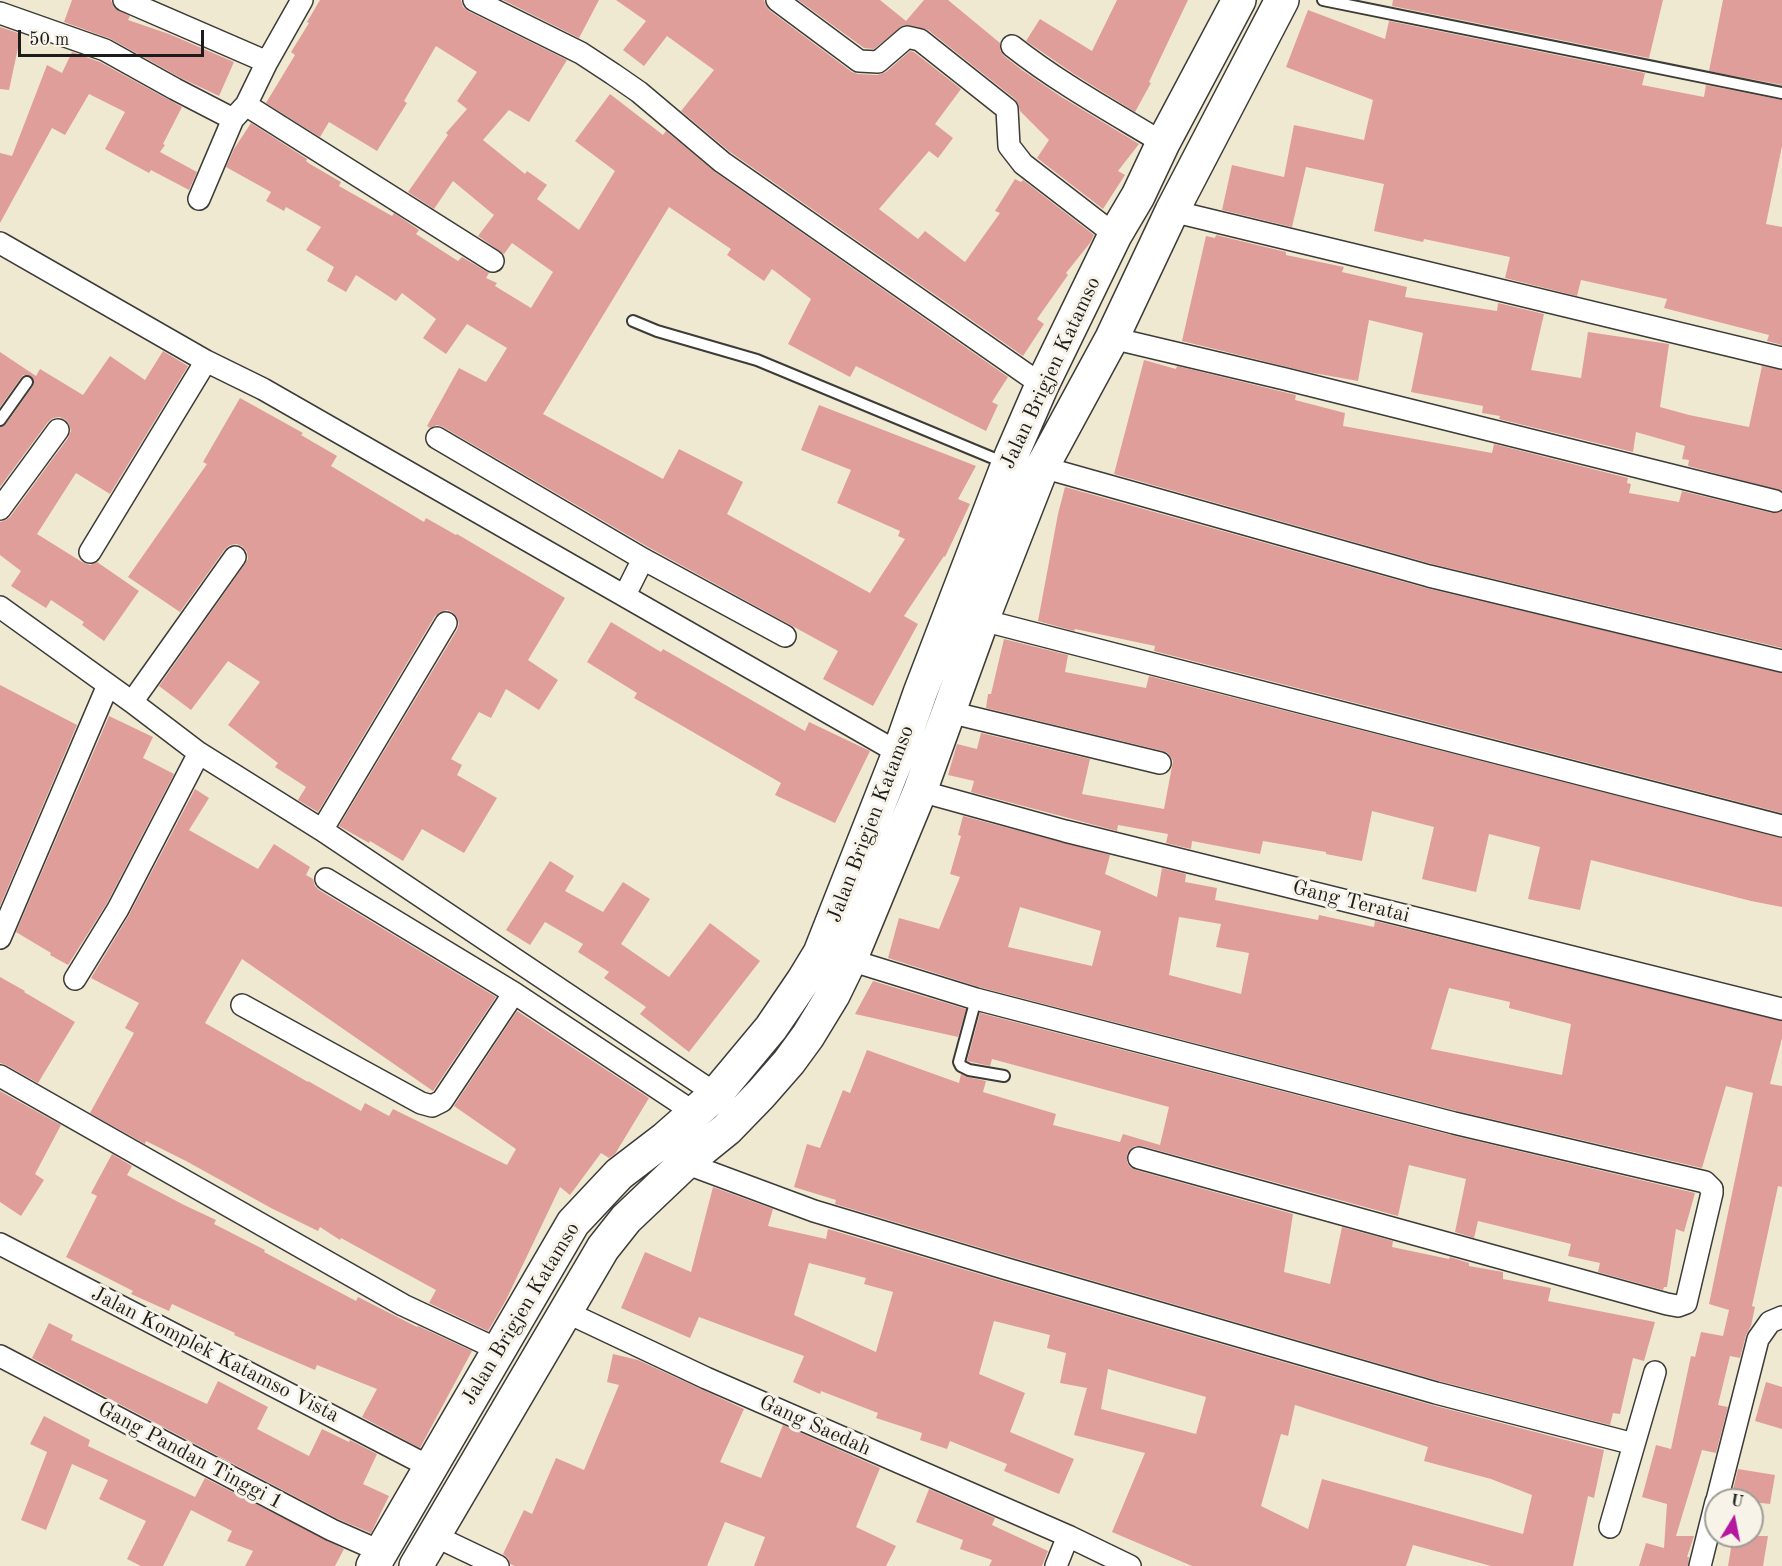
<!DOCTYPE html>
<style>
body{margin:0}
#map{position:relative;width:1782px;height:1566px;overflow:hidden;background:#efe9d1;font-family:"Old Standard TT",serif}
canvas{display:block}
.north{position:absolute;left:1704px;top:1488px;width:60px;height:60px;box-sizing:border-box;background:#f7f3e8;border:2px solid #9f9d96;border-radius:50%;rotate:10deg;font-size:16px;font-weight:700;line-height:24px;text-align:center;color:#1c1c1c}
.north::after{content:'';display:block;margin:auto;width:21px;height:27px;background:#b5179e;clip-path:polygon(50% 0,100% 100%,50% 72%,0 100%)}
.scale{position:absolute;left:18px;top:30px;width:186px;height:27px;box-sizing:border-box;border:3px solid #1c1c1c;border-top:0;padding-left:8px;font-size:18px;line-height:21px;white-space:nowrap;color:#1c1c1c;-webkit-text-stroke:4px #f7f3e8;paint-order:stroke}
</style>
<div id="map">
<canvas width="1782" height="1566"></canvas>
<div class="north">U</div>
<div class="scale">50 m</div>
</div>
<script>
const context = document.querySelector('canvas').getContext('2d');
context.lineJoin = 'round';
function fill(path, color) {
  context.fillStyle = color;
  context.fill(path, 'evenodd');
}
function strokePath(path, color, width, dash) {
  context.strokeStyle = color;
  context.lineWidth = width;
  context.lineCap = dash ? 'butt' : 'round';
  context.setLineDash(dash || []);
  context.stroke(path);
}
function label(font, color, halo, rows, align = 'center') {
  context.font = font + ' "Old Standard TT",serif';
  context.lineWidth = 6;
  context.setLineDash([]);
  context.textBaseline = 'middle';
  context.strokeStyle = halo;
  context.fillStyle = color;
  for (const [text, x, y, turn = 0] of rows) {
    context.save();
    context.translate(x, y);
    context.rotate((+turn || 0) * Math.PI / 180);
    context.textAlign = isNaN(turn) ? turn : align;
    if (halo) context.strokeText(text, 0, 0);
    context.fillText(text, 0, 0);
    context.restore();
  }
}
fill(new Path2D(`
 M72 0H111L114 8 130 16 128 20 169 34 234 62 219 96 181 78 111 39 64 22Z
 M320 0H461L463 7 468 11 567 60 529 122 509 110 483 140 525 174 527 171 547 185 537 199 579 230 615 171 575 141 610 94 663 135 666 131 715 172 1008 377 992 402 998 405 986 431 856 366 850 377 788 344 811 299 772 269 764 281 727 255 731 249 669 207 543 414 663 479 679 449 743 482 727 514 870 593 905 539 898 536 900 531 837 503 851 470 801 450 819 405 976 466 958 499 970 504 945 557 944 556 904 616 918 624 873 706 823 679 838 651 648 547 443 427 437 425 430 428 427 426 459 368 486 382 507 348 467 324 446 354 423 338 436 319 402 293 396 301 356 275 346 292 327 281 334 267 306 250 321 227 286 207 284 211 266 201 271 192 226 167 234 149 251 123 307 159 306 161 310 164 341 182 339 186 392 216 394 213 419 230 416 234 458 261 462 257 489 273 486 278 497 283 495 286 531 308 553 272 512 243 504 254 478 236 494 215 453 181 434 209 408 192 448 135 446 133 467 109 457 101 477 72 436 46 404 101 407 103 377 151 329 122 320 137 266 103 295 55 291 52 309 23 307 22Z
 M503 0H599L579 38Z
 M616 0H764L766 6 769 10 852 72 858 74 877 75 886 72 910 51 914 52 961 89 935 124 953 138 938 158 929 151 879 209 918 239 925 231 965 262 1000 213 995 211 1015 179 1021 182 1023 180 1094 235 1090 243 1066 273 1068 275 1037 319 1044 324 1023 356 730 152 681 111 714 70 667 36 644 66 623 50 646 21Z
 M798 0H880L906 21 924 0H948L1000 43V50L1004 56 1022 70 1060 96 1139 144 1118 171 1125 175 1103 209 1037 158 1049 140 1020 111 1018 104 1015 99 928 30 910 25H903L874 49 864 48Z
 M1117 0H1188L1149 82 1151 83 1135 112 1074 74 1026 41 1040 19 1092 51Z
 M1393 0H1663L1649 58 1392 6Z
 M1723 0H1782V85L1709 71Z
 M1308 10 1385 39 1389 21 1645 73 1642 85 1704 97 1706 85 1782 100V146L1766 224 1782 227V345L1767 341 1769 335 1664 308 1667 299 1581 280 1577 296 1505 278 1510 257 1424 239 1423 242 1374 231 1384 184 1306 167 1292 227 1222 210 1232 165 1284 177 1294 125 1364 140 1373 100 1286 67Z
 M0 27 21 34 9 90 0 89Z
 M72 52 100 62 182 107 163 144 165 145 160 152 197 172 189 190 151 170 149 173 105 149 125 112 89 94 65 135 52 128 0 223V153L12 156 47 65 62 73Z
 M1216 235 1286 252V255L1344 267 1342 272 1407 287 1405 297 1497 311 1498 303 1544 314 1531 370 1581 378 1588 332 1669 344 1660 407 1689 415 1749 427 1762 366 1782 370V491L1688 466 1689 460 1682 459 1685 446 1636 432 1633 452 1499 419 1500 416 1482 413 1483 406 1411 392 1423 333 1369 320 1358 381 1308 372 1182 341 1206 236 1215 238Z
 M163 351 188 366 110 494 76 473 37 534 82 562 90 565 97 562 139 591 104 641 82 625 84 622 51 600 46 608 11 586 21 571 0 555V522L6 520 10 517 68 438 71 431 69 424 66 420 60 417 53 418 48 422 0 487V427L6 424 33 386 34 382 31 376 23 375 0 407V352L36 376 40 369 83 395 110 356 145 380Z
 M1144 360 1176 369 1177 366 1296 395 1295 400 1345 413 1343 426 1492 453 1494 444 1628 478 1627 483 1631 484 1629 493 1679 502 1682 491 1772 513 1782 511V648L1432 564 1114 474Z
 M240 398 303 433 301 435 337 456 331 466 424 522 426 518 456 535 457 534 565 598 528 660 558 680 539 710 506 689 491 718 479 712 451 759 462 765 457 775 497 798 464 853 422 829 403 861 370 841 369 843 339 826 457 630 459 624 457 617 452 612 447 610 440 612 435 616 318 812 298 800 306 787 275 767 278 763 228 725 260 682 228 661 191 710 159 686 245 564 248 559 247 552 243 547 237 544 230 545 225 549 180 612 128 577 207 464 203 462Z
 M1065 487 1426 588 1782 673V813L1154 651 1155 646 1075 629 1074 631 1038 621 1058 514Z
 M611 622 661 652 663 649 805 731 809 722 870 751 835 823 775 795 781 783 634 698 637 693 587 662Z
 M1004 639 1068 655 1065 672 1146 688 1149 676 1782 838V907L1751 901 1591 860 1580 910 1528 899 1540 847 1489 834 1476 892 1422 879 1434 827 1372 811 1362 861 1326 854V852L1263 841 1260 854 1192 841 1191 849 1166 843 1168 834 1118 825 1117 831 971 792 974 781 948 775 957 744 977 749 981 733 1090 759 1082 794 1164 809 1173 761 1168 753 1163 751 986 708 988 694H991Z
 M0 685 77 725 0 906Z
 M109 716 153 737 143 758 174 774 107 903 68 965 50 955 51 953 16 932Z
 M195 789 209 798 189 830 258 869 274 844 310 867 306 875 313 879 315 886 319 890 496 997 433 1091 242 959 205 1023 308 1082V1081L361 1111 365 1103 389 1116 393 1109 507 1165 516 1149 454 1106 517 1011 649 1098 615 1154 609 1158 601 1153 570 1195 560 1187 506 1300 488 1331 429 1303 436 1290 341 1238 340 1240 320 1227 318 1231 271 1208 186 1161 146 1141 145 1144 90 1113 134 1033 125 1028 139 1003 91 978 129 915Z
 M963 816 1110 855 1105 874 1157 897 1162 868 1186 874 1185 882 1217 888 1215 900 1318 920 1319 915 1374 927 1375 921 1782 1021V1038L1770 1084 1782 1086V1187L1778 1186 1752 1306 1755 1307 1751 1326 1746 1335 1740 1358 1730 1356 1718 1405 1728 1407 1716 1453 1702 1450 1676 1536H1694L1687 1557H1689L1688 1566H1639L1646 1543 1664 1548 1667 1504 1642 1497 1656 1445 1671 1449 1691 1356 1695 1357 1701 1332 1723 1336 1729 1310 1709 1304 1753 1093 1726 1086 1702 1168 1457 1111 979 987 888 958 899 918 939 929 960 877 950 874 961 836 958 835ZM1020 907 1101 931 1092 966 1008 947ZM1179 917 1221 924 1216 947 1249 953 1241 994 1169 975ZM1449 988 1510 1002 1509 1008 1571 1024 1562 1075 1431 1049Z
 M550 861 574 876 565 891 603 912 623 882 650 899 621 944 669 977 710 923 760 961 689 1052 640 1014 646 1007 604 978 609 972 578 952 583 944 545 922 530 945 506 930Z
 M0 977 25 991 24 992 75 1022 38 1083 6 1065 0 1063Z
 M873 981 966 1009 958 1037 855 1014Z
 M980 1013 1451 1135 1695 1193 1684 1232 1676 1229 1667 1287H1664L1663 1290 1598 1272 1600 1263 1568 1256 1571 1244 1478 1221 1474 1238 1455 1232 1466 1179 1409 1165 1398 1216 1142 1146H1135L1130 1149 1127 1154V1162L1130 1167 1136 1170 1293 1214 1284 1272 1330 1284 1342 1227 1393 1241 1392 1247 1449 1259 1450 1257 1469 1263V1266L1503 1272V1279L1551 1288 1548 1301 1655 1322 1644 1361 1633 1358 1620 1414 1613 1413 1610 1425 1439 1381 1011 1257 835 1204 836 1200 794 1187 807 1144 820 1148 843 1090 850 1093 867 1050 959 1083 961 1074 967 1077 986 1081 983 1092 1056 1114 1053 1125 1120 1142 1123 1134 1160 1145 1169 1107 992 1059 990 1066 967 1061Z
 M0 1091 61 1125 35 1174 44 1180 21 1216 0 1202Z
 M112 1154 132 1166 127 1175 184 1205 216 1220 214 1224 265 1250 264 1252 356 1301 358 1297 417 1327 418 1326 472 1351 420 1448 362 1417 377 1389 317 1365 315 1370 280 1355 234 1335 235 1333 172 1304 169 1311 131 1294 133 1291 66 1257 97 1196 91 1193Z
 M713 1187 773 1209 768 1226 826 1239 828 1229 1003 1281 1432 1405 1604 1450 1594 1498 1588 1496 1573 1566H1491L1413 1545 1406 1566H1192L1112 1532 1145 1453 1074 1435 1087 1388 1060 1383 1066 1353 1047 1348 1050 1335 994 1321 979 1374 1025 1393 1010 1432 1074 1459 1059 1494 1004 1471 1007 1464 950 1441 947 1449 920 1440 922 1433 876 1418 878 1413 821 1391 820 1394 793 1382 804 1356 699 1317 690 1338 621 1308 645 1252 691 1272ZM809 1263 866 1278 864 1284 893 1292 876 1352 794 1315ZM1108 1369 1206 1397 1196 1434 1101 1409ZM1295 1405 1428 1447 1424 1461 1491 1479 1532 1495 1523 1534 1322 1479 1308 1529 1261 1506 1281 1434 1288 1436Z
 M49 1323 73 1335 71 1340 207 1404 218 1381 268 1407 257 1429 309 1456 322 1429 349 1442 350 1440 377 1454 363 1484 389 1496 371 1533 338 1519 32 1358Z
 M613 1354 638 1360 744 1409 720 1462 761 1478 783 1425 880 1468 856 1527 896 1546 886 1566H754L765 1537 725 1522 707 1566H515L510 1564 508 1558 503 1554 524 1510 532 1514 556 1458 584 1470 619 1385 607 1382Z
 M1766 1382 1782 1387V1429L1755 1421Z
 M44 1416 90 1440 88 1446 195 1497 205 1478 344 1549 335 1566H245L253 1551 227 1541 232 1531 191 1510 163 1566H141L127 1559 146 1521 99 1499 108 1480 72 1464 46 1530 21 1520 47 1452 30 1444Z
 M1738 1469 1775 1475 1770 1504 1752 1502V1500L1731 1498Z
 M929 1489 995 1518 992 1525 1048 1551 1042 1566H989L992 1560 960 1549 963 1540 916 1522Z
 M1733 1536H1768L1763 1566H1728Z`), '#e09e9a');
const service = new Path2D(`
 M1323 0 1782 93
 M633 321 657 331 757 360 1005 463
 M0 420 27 382
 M976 999 959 1062 961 1066 969 1070 1004 1076`);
const minor = new Path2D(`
 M124 0 267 62
 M474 0 581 53 613 74 639 92 722 162 1042 385
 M777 0 859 61 878 62 907 37 920 40 1007 109 1009 146 1023 164 1115 235
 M0 13 105 50 175 89 233 119
 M1012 46C1059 83 1112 112 1163 143
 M246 105 493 261
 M199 199 233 119 246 105 267 62 302 0
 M1172 211 1782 358
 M0 243 206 361 263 389 899 753
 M1112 338 1285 379 1775 501
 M437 438 643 559 785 636
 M1042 467 1429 576 1782 661
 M0 509 58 430
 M90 552 206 361
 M625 595 643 559
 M0 607 132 702 199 753 322 830 716 1094
 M982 620 1782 826
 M132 702 235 557
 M949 712 1160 763
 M920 791 1065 831 1782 1009
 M322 830 446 623
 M326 879 514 993 695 1113
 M0 938 108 685
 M850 960 976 999 1454 1123 1705 1182 1712 1189V1193L1686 1303 1678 1306 1667 1304 1139 1158
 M75 979 118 909 199 753
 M242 1005 421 1103 432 1106 442 1101 514 993
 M0 1076 403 1305 499 1350
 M685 1163 814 1211 1007 1269 1436 1393 1634 1444
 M0 1244 430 1467
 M564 1311 706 1378 1068 1536 1130 1566
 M0 1356 332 1530 382 1552
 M1717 1500 1758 1339 1770 1322 1782 1317
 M1610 1527 1655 1372
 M435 1536 498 1566
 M1056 1566 1068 1536
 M1700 1566 1716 1502`);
const primary = new Path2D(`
 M373 1566 573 1223 619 1174 666 1138 716 1094 771 1028 803 981 820 953 899 753 920 693 1012 454 1042 385 1115 235 1138 196 1163 143 1239 0
 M416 1566 603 1248 626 1219 685 1163 727 1129 761 1094 789 1062 808 1036 833 995 850 960 920 791 982 620 1042 467 1112 338 1172 211 1282 0`);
strokePath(service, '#3c3b37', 14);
strokePath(minor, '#3c3b37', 24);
strokePath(primary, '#3c3b37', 36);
strokePath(service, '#fff', 10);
strokePath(minor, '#fff', 21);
strokePath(primary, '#fff', 33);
label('21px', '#1c1c1c', '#f7f3e8', [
 ["Jalan Brigjen Katamso",1051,373,-65],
 ["Jalan Brigjen Katamso",871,824,-69],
 ["Gang Teratai",1351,902,14],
 ["Jalan Brigjen Katamso",521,1314,-59],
 ["Jalan Komplek Katamso Vista",215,1355,27],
 ["Gang Saedah",815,1426,24],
 ["Gang Pandan Tinggi 1",190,1456,28]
]);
</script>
